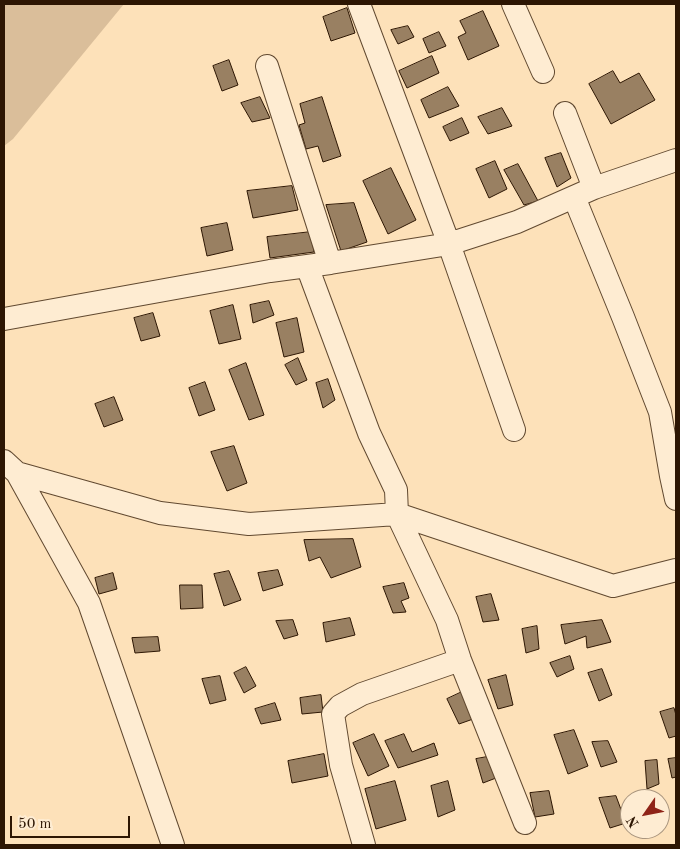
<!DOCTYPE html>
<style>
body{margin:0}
#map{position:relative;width:680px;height:849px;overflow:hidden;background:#fde1b9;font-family:"Old Standard TT",serif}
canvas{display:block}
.frame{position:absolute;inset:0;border:5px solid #2d1603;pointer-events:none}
.north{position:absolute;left:620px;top:789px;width:50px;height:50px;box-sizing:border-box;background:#feecd2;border:1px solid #aa967f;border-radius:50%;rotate:237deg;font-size:14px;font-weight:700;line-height:20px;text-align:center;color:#2d1603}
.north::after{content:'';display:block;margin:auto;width:18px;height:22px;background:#8f2418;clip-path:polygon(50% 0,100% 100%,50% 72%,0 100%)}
.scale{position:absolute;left:10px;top:816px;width:120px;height:22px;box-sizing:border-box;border:2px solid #2d1603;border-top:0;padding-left:6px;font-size:15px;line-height:18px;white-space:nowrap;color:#2d1603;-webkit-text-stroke:4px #feecd2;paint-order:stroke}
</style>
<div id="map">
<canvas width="680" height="849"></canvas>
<div class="frame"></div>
<div class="north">N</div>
<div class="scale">50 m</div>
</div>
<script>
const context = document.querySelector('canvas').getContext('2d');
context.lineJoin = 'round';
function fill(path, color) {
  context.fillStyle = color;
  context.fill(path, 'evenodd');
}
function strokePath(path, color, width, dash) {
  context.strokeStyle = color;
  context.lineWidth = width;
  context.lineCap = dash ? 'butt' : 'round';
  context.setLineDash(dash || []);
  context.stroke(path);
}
fill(new Path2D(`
 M4 4H124L13 139 4 146Z`), '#dabe9a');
const building = new Path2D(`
 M347 8 355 33 331 41 323 17Z
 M483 11 499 46 468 60 458 37 466 33 460 21Z
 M408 26 414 37 398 44 391 30Z
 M439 32 446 46 429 53 423 39Z
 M432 56 439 73 407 88 399 71Z
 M229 60 238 85 222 91 213 66Z
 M613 71 620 83 639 73 655 100 611 124 589 84Z
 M448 87 459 106 429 118 421 100Z
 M260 97 270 118 252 122 241 103Z
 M322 97 341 156 323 162 318 146 306 149 299 125 305 123 300 104Z
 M502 108 512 126 488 134 478 117Z
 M462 118 469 133 450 141 443 127Z
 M561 153 571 178 557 187 545 158Z
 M495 161 507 189 489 198 476 169Z
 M518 164 538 201 524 205 504 170Z
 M391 168 416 220 388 234 363 181Z
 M292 186 298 210 253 218 247 191Z
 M354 203 367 242 341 251 326 205Z
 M227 223 233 250 207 256 201 228Z
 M311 232 314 252 270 258 267 237Z
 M269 301 274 315 253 323 250 305Z
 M233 305 241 339 219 344 210 311Z
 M153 313 160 336 141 341 134 318Z
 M297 318 304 352 284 357 276 323Z
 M298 358 307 380 296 385 285 365Z
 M246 363 264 415 249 420 229 370Z
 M328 379 335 400 323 408 316 383Z
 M205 382 215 410 199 416 189 388Z
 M114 397 123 420 104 427 95 404Z
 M234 446 247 483 227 491 211 452Z
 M353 539 361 567 331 578 320 557 309 561 304 540Z
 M278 570 283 585 263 591 258 573Z
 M229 571 241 600 224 606 214 574Z
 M113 573 117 589 99 594 95 578Z
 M404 583 409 598 401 601 406 612 393 613 383 587Z
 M180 585H202L203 608 181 609Z
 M491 594 499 620 483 622 476 597Z
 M350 618 355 635 326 642 323 623Z
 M293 620 298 635 284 639 276 621Z
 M602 620 611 642 587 648 586 636 565 644 561 625Z
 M537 626 539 649 526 653 522 629Z
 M158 637 160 651 135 653 132 638Z
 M570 656 574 669 557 677 550 663Z
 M246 667 256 686 244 693 234 673Z
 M602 669 612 695 599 701 588 673Z
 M506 675 513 705 498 709 488 680Z
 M220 676 226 700 210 704 202 679Z
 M462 692 476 718 459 724 447 699Z
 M321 695 323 712 302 714 300 698Z
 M275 703 281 720 261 724 255 709Z
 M674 708 676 715V736L669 738 660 712Z
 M574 730 588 766 568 774 554 735Z
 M374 734 389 766 368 776 353 743Z
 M404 734 412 752 434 743 438 755 398 768 385 741Z
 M608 741 617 762 601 767 592 742Z
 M324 754 328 776 292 783 288 761Z
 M487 757 496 778 483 783 476 759Z
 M676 758V777L672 778 668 759Z
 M657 760 659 784 647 789 645 761Z
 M395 781 406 820 376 829 365 789Z
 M448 781 455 810 438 817 431 786Z
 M549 791 554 814 535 817 530 793Z
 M616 796 626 823 610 828 599 798Z`);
fill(building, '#998062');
strokePath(building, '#2d1603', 1);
const minor = new Path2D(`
 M359 4 449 244 514 430
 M513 4 543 72
 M267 66 330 263
 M565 113 594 188
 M574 197 623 317 660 412 671 476 676 499
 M307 266 369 433 396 490 397 514 447 620 460 660 525 823
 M4 319 270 271 330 263 449 244 517 222 594 188 676 160
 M4 461 17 473 89 603 173 845
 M17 473 160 513 249 524 397 514 613 586 676 570
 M364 845 341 765 333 714 340 706 362 694 460 660`);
strokePath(minor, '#614930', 24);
strokePath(minor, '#feecd2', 22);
</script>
